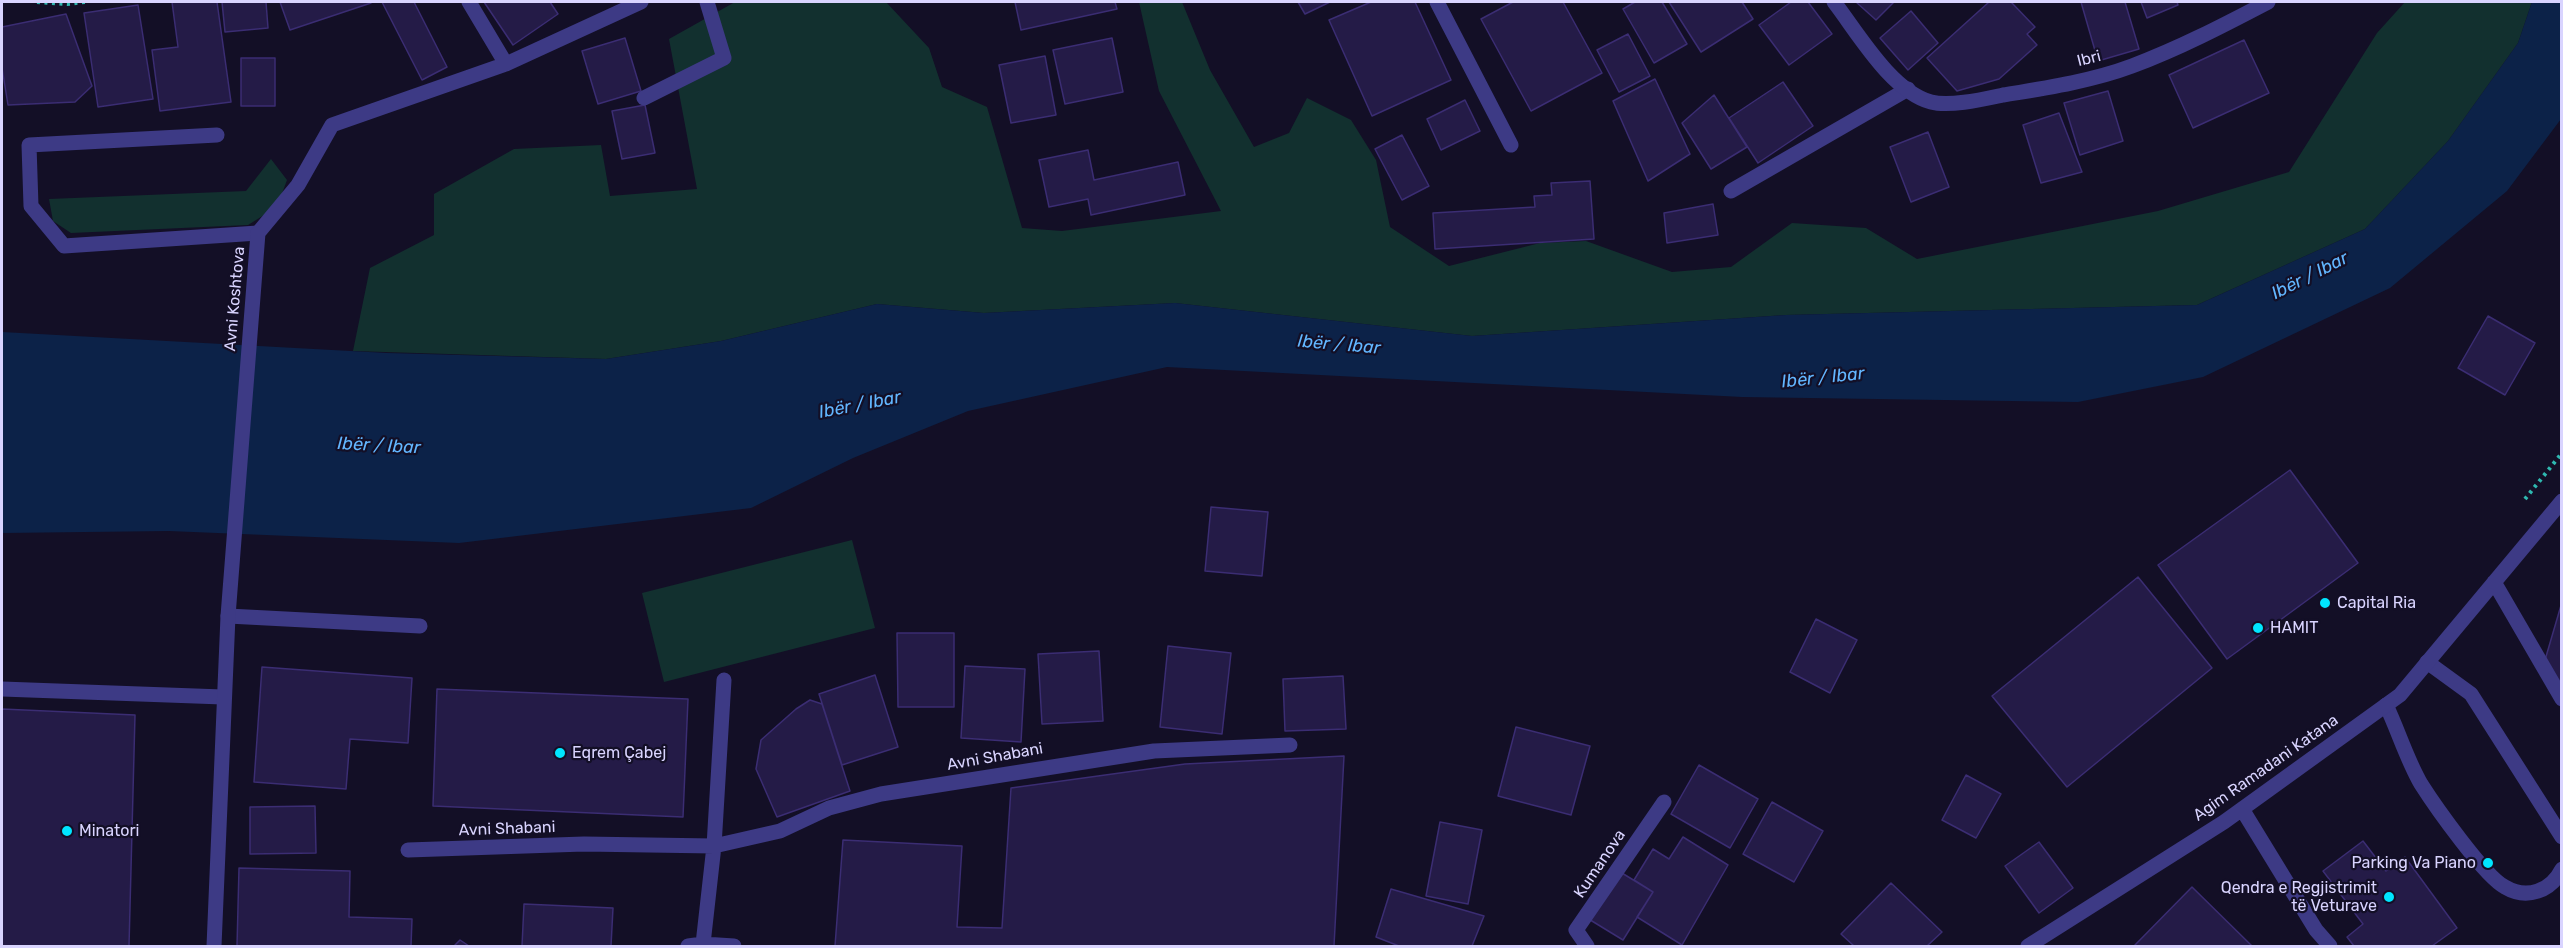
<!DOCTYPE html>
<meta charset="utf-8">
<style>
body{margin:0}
#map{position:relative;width:2563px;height:948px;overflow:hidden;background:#130f26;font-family:Rubik,sans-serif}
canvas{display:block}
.frame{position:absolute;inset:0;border:3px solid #d9d4ff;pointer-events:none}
</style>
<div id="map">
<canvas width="2563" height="948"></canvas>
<div class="frame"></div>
</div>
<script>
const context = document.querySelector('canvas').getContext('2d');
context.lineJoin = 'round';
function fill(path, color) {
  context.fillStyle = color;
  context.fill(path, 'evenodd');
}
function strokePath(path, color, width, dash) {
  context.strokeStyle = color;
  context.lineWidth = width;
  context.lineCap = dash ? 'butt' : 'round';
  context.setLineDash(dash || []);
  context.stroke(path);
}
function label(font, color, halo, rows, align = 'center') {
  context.font = font + ' Rubik,sans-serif';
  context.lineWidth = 4.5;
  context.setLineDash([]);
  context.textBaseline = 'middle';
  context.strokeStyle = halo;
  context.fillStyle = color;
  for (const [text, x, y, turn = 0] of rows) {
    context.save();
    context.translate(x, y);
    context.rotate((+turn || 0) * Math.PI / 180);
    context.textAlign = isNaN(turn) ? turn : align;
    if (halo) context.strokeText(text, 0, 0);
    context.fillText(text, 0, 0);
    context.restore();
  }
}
fill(new Path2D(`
 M735 2H886L929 48 942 87 987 107 1022 228 1062 231 1221 211 1159 91 1139 2H1182L1210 70 1254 147 1289 133 1307 98 1351 120 1376 160 1390 227 1449 266 1540 243 1586 241 1672 272 1731 267 1792 223 1866 228 1917 259 2158 211 2289 172 2377 33 2405 2H2532L2518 43 2448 141 2365 229 2197 305 1786 315 1472 336 1175 303 984 313 877 304 721 341 606 359 353 351 370 268 434 235V194L514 149 601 145 610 196 697 189 669 39Z
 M271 159 287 180 277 207 248 225 71 233 53 221 49 199 246 191Z
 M852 540 875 628 664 682 642 593Z`), '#12302f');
fill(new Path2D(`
 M2532 2H2561V119L2507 191 2390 288 2203 377 2078 402 1742 397 1167 367 968 411 853 458 751 508 459 543 169 531 2 533V332L387 353 606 359 721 341 877 304 984 313 1175 303 1472 336 1786 315 2197 305 2365 229 2448 141 2518 43Z`), '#0c2248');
const building = new Path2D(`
 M172 2H217L231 102 160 111 152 50 178 47Z
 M222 2H266L268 28 225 32Z
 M280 2H370L371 3 290 30Z
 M382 2H414L447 67 422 80Z
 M484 2H550L558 14 513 45Z
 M1015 2H1115L1117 9 1021 30Z
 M1298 2H1330L1305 14Z
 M1371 2H1415L1451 80 1372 116 1329 20Z
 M1513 2H1563L1602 73 1531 111 1481 19Z
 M1635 2H1662L1687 44 1654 63 1623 9Z
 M1669 2H1742L1753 19 1701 52Z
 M1791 2H1808L1832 34 1789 65 1759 25Z
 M1856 2H1894L1876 20Z
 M1989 2H2011L2035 27 2027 34 2037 45 1999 79 1957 91 1927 58Z
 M2081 2H2125L2139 49 2098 61Z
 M2141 2H2177L2178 5 2147 18Z
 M138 5 153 99 98 107 84 13Z
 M1911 11 1938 43 1908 70 1880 38Z
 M66 14 92 86 75 102 8 105 2 68V27Z
 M1628 34 1650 76 1619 92 1597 50Z
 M625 38 641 91 598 104 582 51Z
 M1112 38 1123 92 1065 104 1053 50Z
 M2244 40 2269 93 2193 128 2169 75Z
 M1045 56 1056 115 1011 123 999 65Z
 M241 58H275V106H241Z
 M1655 79 1690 154 1648 181 1613 101Z
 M1783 82 1813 126 1758 163 1729 118Z
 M2108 91 2123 141 2080 155 2064 103Z
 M1714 95 1747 147 1711 169 1682 123Z
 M1465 100 1480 131 1441 150 1427 119Z
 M645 105 655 153 622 159 612 111Z
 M2059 113 2082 172 2041 183 2023 125Z
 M1928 132 1949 187 1911 202 1890 147Z
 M1402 135 1429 186 1402 200 1375 149Z
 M1088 150 1094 180 1178 162 1185 195 1091 215 1088 199 1049 207 1039 160Z
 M1590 181 1594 239 1435 249 1433 213 1535 207 1534 196 1552 195 1551 183Z
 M1713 204 1718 235 1667 243 1664 213Z
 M2488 316 2535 343 2505 395 2458 368Z
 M2290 470 2358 563 2227 659 2158 565Z
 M1211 507 1268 512 1262 576 1205 571Z
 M2138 577 2212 668 2067 787 1992 696Z
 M2562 602V689L2545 660Z
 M1816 619 1857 640 1830 693 1790 672Z
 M897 633H954V707H898Z
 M1168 646 1231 653 1222 734 1160 727Z
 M1099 651 1103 721 1042 724 1038 654Z
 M965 666 1025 669 1021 742 961 738Z
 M262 667 412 678 408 743 350 739 346 789 254 782Z
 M875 675 898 747 842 765 819 694Z
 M1343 676 1346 729 1285 731 1283 679Z
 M437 689 688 699 683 817 433 806Z
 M810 700 822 704 850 791 777 817 756 769 761 740 796 709Z
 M2 709 135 715 129 946H2Z
 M1516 727 1590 746 1571 815 1498 796Z
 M1344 756 1334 946H835L843 840 962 846 957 927 1002 928 1011 788 1185 764Z
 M1699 765 1758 799 1730 848 1671 814Z
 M1966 775 2001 794 1976 838 1942 820Z
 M1772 802 1823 831 1794 882 1743 854Z
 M315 806 316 853 250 854V807Z
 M1440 822 1482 830 1468 904 1426 896Z
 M1683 837 1728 865 1682 945 1637 917 1653 892 1634 880 1653 849 1669 859Z
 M2363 841 2386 871 2405 857 2457 928 2432 946H2354L2347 937 2363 924 2323 871Z
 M2039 842 2073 888 2039 913 2005 866Z
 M239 868 350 871 349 917 412 919 411 946H237Z
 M1617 870 1653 892 1623 940 1587 918Z
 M1891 883 1942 932 1927 946H1854L1841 934Z
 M2192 887 2252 946H2134Z
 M1391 889 1484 916 1472 946H1399L1376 937Z
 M524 904 613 908 611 946H522Z
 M460 940 469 946H454Z`);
fill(building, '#241b47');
strokePath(building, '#3b2d73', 1.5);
strokePath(new Path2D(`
 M37 2 67 4 85 2
 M2525 499 2562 453`), '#2fb8b0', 4, [3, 4.5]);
strokePath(new Path2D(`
 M1437 2 1511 145
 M644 98 724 58 707 2
 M217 135 29 145 31 206 64 246 258 233
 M1731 191 1908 89
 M228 616 420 626
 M2427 662 2471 694 2562 837
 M2 689 223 697
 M2386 705C2398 730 2407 760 2421 784 2435 806 2485 877 2505 887 2527 900 2551 891 2562 869`), '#3d3a85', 15);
strokePath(new Path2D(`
 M469 2 506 64
 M1834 2C1858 33 1891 91 1931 102 1950 107 1984 99 2003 95 2046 88 2092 81 2132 66 2180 48 2224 25 2268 2
 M2494 582 2562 699
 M2242 809 2316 930 2330 946
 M408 850 584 844 714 846 780 831 829 808 881 794 1154 751 1290 745
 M703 944 714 846 724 680
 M214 946 228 616 258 233 298 185 332 125 506 64 641 2
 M688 946 703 944 734 946
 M1587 946 1576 930 1664 802
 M2028 946 2224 822 2400 695 2562 501`), '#3d3a85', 15);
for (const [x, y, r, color] of [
 [2325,603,6,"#00e5ff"],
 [2258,628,6,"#00e5ff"],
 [560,753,6,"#00e5ff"],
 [67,831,6,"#00e5ff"],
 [2488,863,6,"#00e5ff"],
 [2389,897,6,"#00e5ff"]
]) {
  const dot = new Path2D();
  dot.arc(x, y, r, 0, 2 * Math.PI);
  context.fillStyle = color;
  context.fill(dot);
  strokePath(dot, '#130f26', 2);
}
label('16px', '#d9d4ff', '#130f26', [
 ["Ibri",2089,59,-14],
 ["Avni Koshtova",235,299,-85],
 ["Avni Shabani",995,757,-10],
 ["Agim Ramadani Katana",2266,768,-35],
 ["Avni Shabani",507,829,-2],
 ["Kumanova",1600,864,-56]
]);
label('16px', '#d9d4ff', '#130f26', [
 ["Capital Ria",2337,603],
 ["HAMIT",2270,628],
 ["Eqrem Çabej",572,753],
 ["Minatori",79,831],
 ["Parking Va Piano",2476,863,"right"],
 ["Qendra e Regjistrimit",2377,888,"right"],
 ["të Veturave",2377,906,"right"]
], 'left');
label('italic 18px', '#62b6ff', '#130f26', [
 ["Ibër / Ibar",2310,276,-27],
 ["Ibër / Ibar",1339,345,5],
 ["Ibër / Ibar",1823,378,-6],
 ["Ibër / Ibar",860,405,-11],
 ["Ibër / Ibar",379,446,3]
]);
</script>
